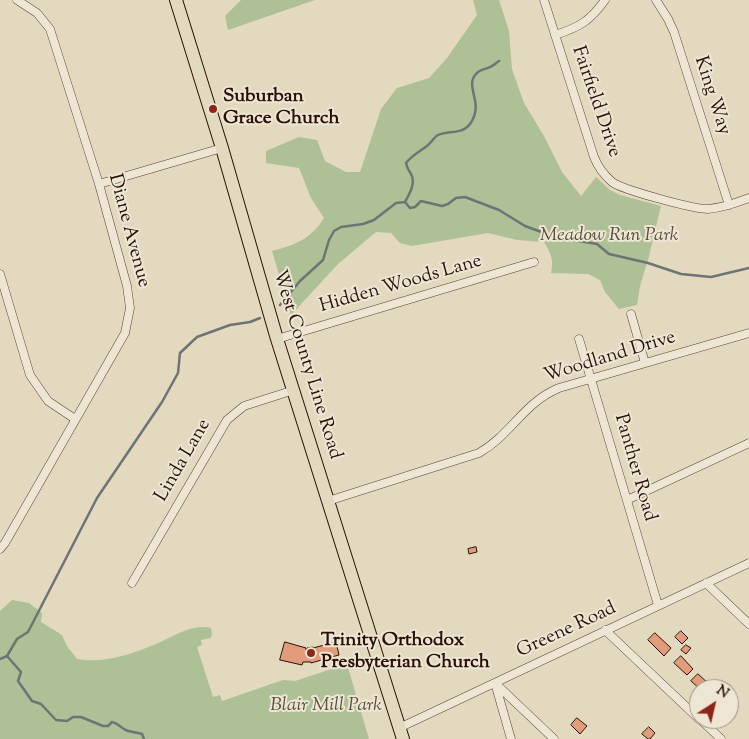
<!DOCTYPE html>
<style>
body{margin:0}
#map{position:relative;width:749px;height:739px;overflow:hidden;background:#e3d9bf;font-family:"Sorts Mill Goudy",serif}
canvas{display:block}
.north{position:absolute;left:689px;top:679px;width:50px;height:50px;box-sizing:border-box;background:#ede6d5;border:1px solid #9f9082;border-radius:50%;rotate:35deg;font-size:14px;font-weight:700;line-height:20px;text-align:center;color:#2a1006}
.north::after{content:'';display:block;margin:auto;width:18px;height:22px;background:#8f2418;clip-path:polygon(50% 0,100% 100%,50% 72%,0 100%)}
</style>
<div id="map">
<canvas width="749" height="739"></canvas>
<div class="north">N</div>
</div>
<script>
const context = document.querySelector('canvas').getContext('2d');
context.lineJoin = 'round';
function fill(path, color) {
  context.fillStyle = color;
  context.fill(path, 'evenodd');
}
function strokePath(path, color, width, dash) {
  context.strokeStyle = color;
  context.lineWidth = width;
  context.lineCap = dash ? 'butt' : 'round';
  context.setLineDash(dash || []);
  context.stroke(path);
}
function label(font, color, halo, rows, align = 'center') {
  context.font = font + ' "Sorts Mill Goudy",serif';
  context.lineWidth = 4;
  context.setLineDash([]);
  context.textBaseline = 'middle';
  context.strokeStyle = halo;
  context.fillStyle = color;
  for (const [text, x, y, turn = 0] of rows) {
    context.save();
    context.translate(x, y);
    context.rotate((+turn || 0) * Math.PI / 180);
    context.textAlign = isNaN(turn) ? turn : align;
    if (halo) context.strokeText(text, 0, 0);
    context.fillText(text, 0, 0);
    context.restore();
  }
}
fill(new Path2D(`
 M241 0H315L228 30 225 16Z
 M473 0H499L509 31 512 69 524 103 544 136 562 172 581 196 596 177 610 190 620 195 661 206 648 260 640 286 637 305 619 309 605 292 600 280 588 274 551 273C554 260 551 253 544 242L517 240 488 233 412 246 400 243 391 233 376 232 338 264 291 315 272 251C295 245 311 239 324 218L311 198 299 168 266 163V151L299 137 317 140 325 161 346 172H360L381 109 397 88 429 78 447 58 477 15Z
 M12 600 29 603 42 613 41 622 62 635 67 646 77 659C103 664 132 654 156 644 173 637 192 623 211 628L212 634 211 638 201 640 202 645 197 647 213 697 220 695 222 701 283 680 295 681 347 664 369 739H0V611Z`), '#aec096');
strokePath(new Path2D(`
 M405 202 410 208 415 207 421 201 442 206 448 204 456 198 465 197 499 210 525 226 555 237 597 244 609 254 648 263 681 274 711 277 749 268
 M280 305 300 281 323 260 329 240 334 231 341 227 363 224 374 220 396 203 405 202C410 193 416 183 411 174 408 170 407 168 406 163 412 155 419 152 427 146 431 143 434 137 438 135 448 130 462 135 470 124 485 103 464 87 476 74 480 69 484 70 490 67 493 66 496 63 499 61
 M7 656 21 672 18 681 32 701 41 704 56 720 67 721 73 717H81L103 726H108L112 722C118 723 119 726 124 729 128 732 136 732 142 734L144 739
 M0 659 7 656 17 639 28 632 97 498 162 402 178 373 180 353 197 337 230 325 250 322 260 318`), '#6d7474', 2.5);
const building = new Path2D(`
 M476 547 477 552 469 554 468 549Z
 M681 631 688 638 682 644 675 637Z
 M655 633 671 648 664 656 648 640Z
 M285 642 306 648V650L308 651 307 648 313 647V648L336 642 339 655 311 663V662H303L302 665 280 660Z
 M686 645 691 648 686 654 681 650Z
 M681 656 693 669 687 675 674 663Z
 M698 674 709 684 704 689H700L691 681Z
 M577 718 587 726 580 734 571 725Z
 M649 727 655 733 650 739H648L642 734Z`);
fill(building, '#e29c79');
strokePath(building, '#2a1006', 1);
const minor = new Path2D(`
 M544 0 594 157C598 167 604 175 612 182 623 190 693 209 708 209 722 208 736 203 749 198
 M656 0 668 19 674 32 729 205
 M555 35C580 27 590 21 605 0
 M99 184 222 148
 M0 274 30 375 48 401 75 419
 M631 314 645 363
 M277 339 534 262
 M579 339 658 605
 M627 500 749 443
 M328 501 479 453C511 435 523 403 559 388L749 333
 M0 549 5 543 125 333 130 308 127 286 99 184 50 29 37 13 17 0
 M132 583 227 420 244 406 294 390
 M706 583 749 624
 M605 630 699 719
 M495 683 554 739
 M495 683 511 739
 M700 719 721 739
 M399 728 749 563`);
const primary = new Path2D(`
 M176 0 222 148 277 339 403 739`);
strokePath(minor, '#584234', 9);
strokePath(primary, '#2a1006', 14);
strokePath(minor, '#ede6d5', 8);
strokePath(primary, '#e3d9bf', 12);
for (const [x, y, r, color] of [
 [213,109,5,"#8f2418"],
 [311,653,5,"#8f2418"]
]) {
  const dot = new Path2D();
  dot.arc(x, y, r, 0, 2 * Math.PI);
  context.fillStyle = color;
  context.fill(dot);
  strokePath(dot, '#ede6d5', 2);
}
label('19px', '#2a1006', '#ede6d5', [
 ["King Way",711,96,72],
 ["Fairfield Drive",595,102,71],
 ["Diane Avenue",128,231,75],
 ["Hidden Woods Lane",401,285,-16],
 ["Woodland Drive",610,358,-17],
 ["West County Line Road",306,365,73],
 ["Linda Lane",184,461,-60],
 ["Panther Road",634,468,74],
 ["Greene Road",567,631,-25]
]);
label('bold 19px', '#2a1006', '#ede6d5', [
 ["Suburban",223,98],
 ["Grace Church",223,120],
 ["Trinity Orthodox",321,642],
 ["Presbyterian Church",321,664]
], 'left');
label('italic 19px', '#584e38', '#ede6d5', [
 ["Meadow Run Park",609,237],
 ["Blair Mill Park",326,707]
]);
</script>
